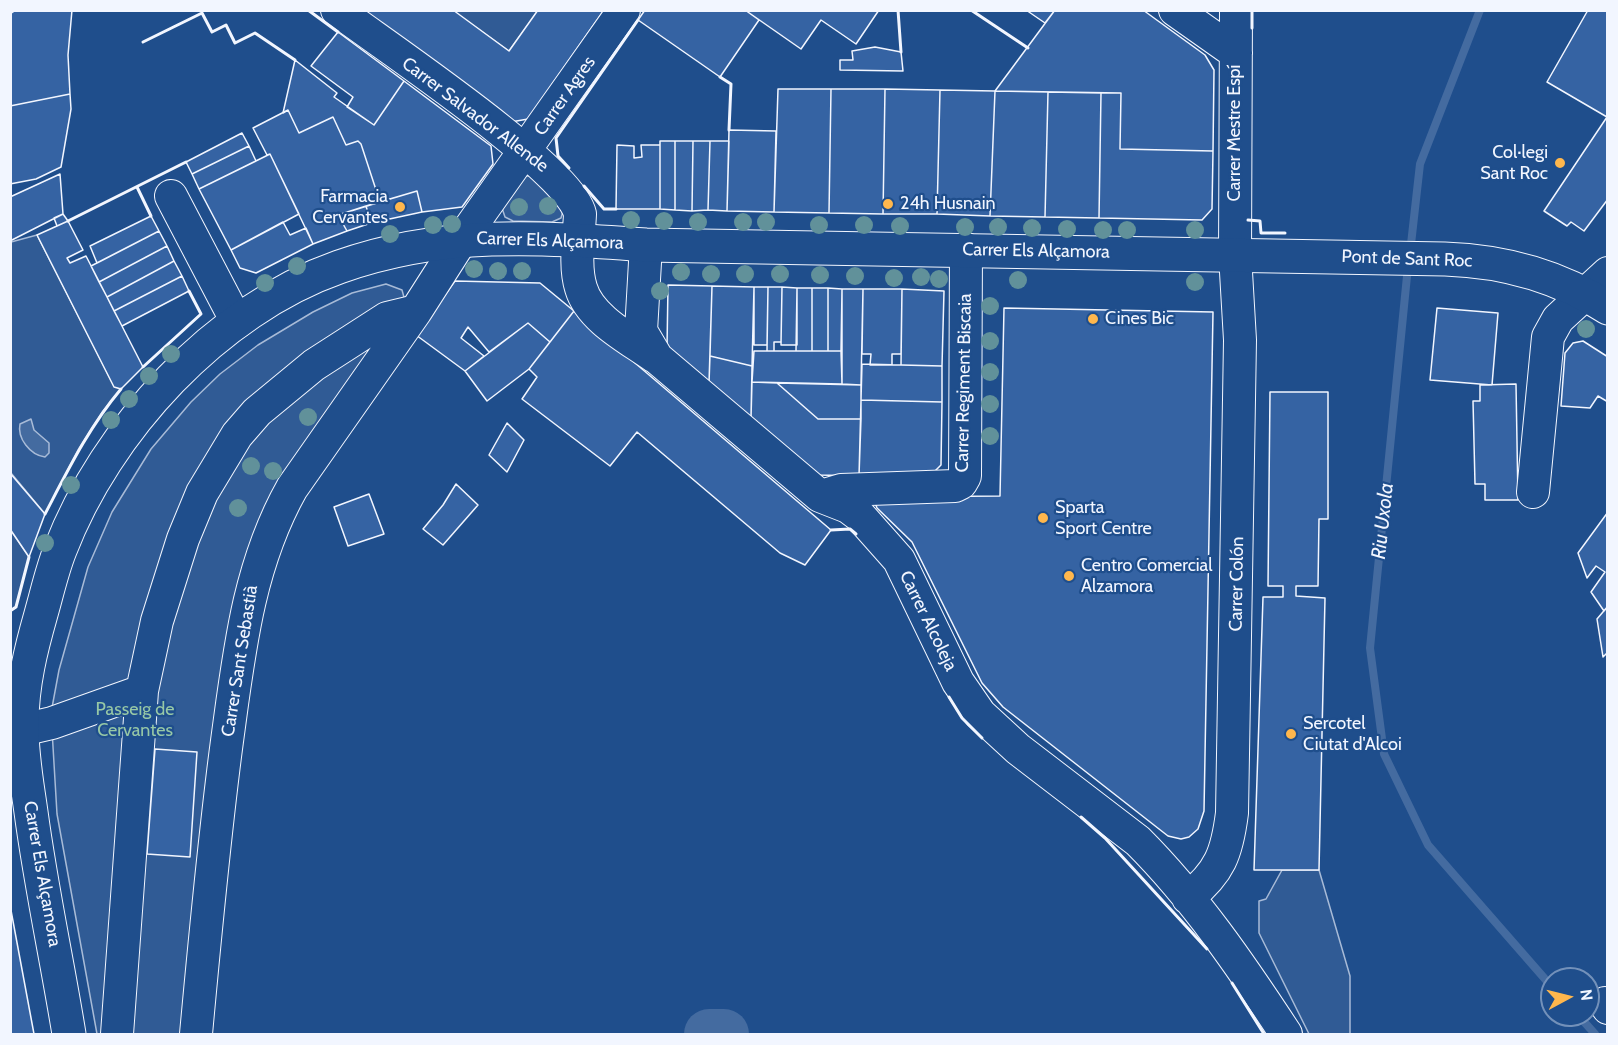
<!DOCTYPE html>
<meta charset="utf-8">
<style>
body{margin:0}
#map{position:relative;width:1618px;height:1045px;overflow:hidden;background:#1f4e8c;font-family:Cabin,sans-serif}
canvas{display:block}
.frame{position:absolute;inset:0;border:12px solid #f2f6ff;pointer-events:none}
.north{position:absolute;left:1540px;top:967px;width:60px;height:60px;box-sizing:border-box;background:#1f4e8c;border:2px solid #7391ba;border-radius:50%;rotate:83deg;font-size:16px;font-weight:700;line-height:24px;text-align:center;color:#f2f6ff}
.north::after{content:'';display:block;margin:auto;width:21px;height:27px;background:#ffb74d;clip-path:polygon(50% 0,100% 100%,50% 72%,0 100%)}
</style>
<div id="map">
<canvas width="1618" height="1045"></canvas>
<div class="frame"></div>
<div class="north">N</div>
</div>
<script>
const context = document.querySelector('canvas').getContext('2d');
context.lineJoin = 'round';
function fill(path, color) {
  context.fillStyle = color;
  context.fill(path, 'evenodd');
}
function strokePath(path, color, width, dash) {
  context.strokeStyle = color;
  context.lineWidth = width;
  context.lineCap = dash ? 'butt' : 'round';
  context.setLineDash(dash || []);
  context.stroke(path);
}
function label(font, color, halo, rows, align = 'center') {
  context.font = font + ' Cabin,sans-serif';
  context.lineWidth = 4.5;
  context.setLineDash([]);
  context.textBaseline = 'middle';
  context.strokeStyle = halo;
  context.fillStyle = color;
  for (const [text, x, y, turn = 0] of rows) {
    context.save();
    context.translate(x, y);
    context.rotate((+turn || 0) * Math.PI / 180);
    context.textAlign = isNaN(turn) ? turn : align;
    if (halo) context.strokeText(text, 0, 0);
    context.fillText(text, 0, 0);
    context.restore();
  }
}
const built = new Path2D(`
 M453 11H538L509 51Z
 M526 176H535L563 211 561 218 552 222 513 221 505 217 502 208 520 180Z
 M37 235 114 386 121 389 103 411 78 450 45 514 11 473V242Z
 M386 284 402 290 405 301 285 474 181 1034H97L57 814 51 713 59 670 88 567 112 512 151 449 191 402 220 374 258 345 313 312 352 293Z
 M10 529 29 557 16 607 11 611Z
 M1282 870H1319L1350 976V1034H1309L1259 933V901L1266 899Z`);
fill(built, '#305b95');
strokePath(built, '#a8bbd7', 1.5);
const water = new Path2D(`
 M31 419 34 430 49 443V453L45 457C30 455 17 438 20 424Z`);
fill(water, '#446ba0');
strokePath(water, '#a8bbd7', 1.5);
strokePath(new Path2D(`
 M1410 253 1420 164 1480 10
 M1408 266 1370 648 1384 754 1428 845 1552 987
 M1578 1015 1595 1034`), '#446ba0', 8);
strokePath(new Path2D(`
 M709 1034H724`), '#446ba0', 50);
const building = new Path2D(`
 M16 10H72L68 55 70 94 10 106V14Z
 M363 10H453L509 51 538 10H604L528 119 511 122Z
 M645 10H745L759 20 720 77 638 20Z
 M745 10H879L856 44 821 20 801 49Z
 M1026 10H1055L1045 23Z
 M1055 10H1143L1205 55 1214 70 1213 151 1120 149 1121 93 995 91Z
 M1588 10H1608V199L1584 231 1571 222 1567 226 1544 211 1607 117 1547 82Z
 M338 32 404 81 374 125 347 107 353 97 311 66Z
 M875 47 901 52 903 71 840 70V60H853L852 51Z
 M295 60 337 93 334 97 374 125 404 81 491 146 493 164 462 207 422 212 417 191 380 202 361 144 358 141 346 145 333 117 299 133 288 110 283 113Z
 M778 89H831L829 213 774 212Z
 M831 89H885L883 214 829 213Z
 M885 89 940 90 937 214H883Z
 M940 90 995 91 990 216 937 214Z
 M995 91 1048 92 1045 217 990 216Z
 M1048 92 1101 93 1099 218 1045 217Z
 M1101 93H1121L1120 149 1213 151 1212 209 1202 220 1099 218Z
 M70 94 71 109 61 167 36 179 10 184V106Z
 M288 110 299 133 333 117 346 145 358 141 361 144 380 202 338 215 347 231 313 244 270 154 267 155 253 128Z
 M729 130 776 131 774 212 727 211Z
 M242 133 249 146 192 174 186 162Z
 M660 141H675V210L660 209Z
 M675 141H693L692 211 675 210Z
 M693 141H710L708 210 692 211Z
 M710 141H729L727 211 708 210Z
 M617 145 634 146V158L642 157 641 145H660V209H616Z
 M249 146 256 161 199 189 192 174Z
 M270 154 299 214 231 250 199 189Z
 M60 174 63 214 10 241V197Z
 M417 191 422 212 371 223 366 206Z
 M366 206 371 223 347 231 338 215Z
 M63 214 68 221 57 226 54 218Z
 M151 216 159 231 97 263 90 246Z
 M68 221 83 250 67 258 70 263 86 256 143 367 121 389 114 387 37 235Z
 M283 222 290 235 306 228 313 244 256 273 240 268 231 250Z
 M159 231 167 246 99 282 91 266Z
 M167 246 174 261 107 297 99 282Z
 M174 261 182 276 114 311 107 297Z
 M182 276 189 291 122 326 114 311Z
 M455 281 540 283 574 311 550 342 528 323 489 352 468 327 461 338 484 356 465 371 416 335Z
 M668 285 712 286 709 383 667 348Z
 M712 286 754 287 752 366 710 356Z
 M754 287H768L767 345H754Z
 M768 287H782L781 342H774V351H767Z
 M782 287 797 288V345H781Z
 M797 288H812V351H796Z
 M812 288H828V351H812Z
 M828 288 842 289 841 351H828Z
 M842 289H863L861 385 842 384Z
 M863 289H902L901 354H892V365H870L871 354H862Z
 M902 289 944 291 942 366 901 365Z
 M1004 308 1213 312 1204 811 1198 829 1189 837 1181 839 1168 836 1003 707 982 683 912 542 877 508 875 503 882 497 1000 496Z
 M1437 308 1498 313 1492 385 1430 380Z
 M574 311 831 530 805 565 780 553 637 432 610 466 522 399 537 377 529 369Z
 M528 323 550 342 529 369 487 401 465 371Z
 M1583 341 1608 357V402L1598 396 1590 408 1561 406 1565 353 1573 343Z
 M754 351H841L842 384 752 382Z
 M710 356 752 366 751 418 709 383Z
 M862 364 942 366V402L861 400Z
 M752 382 777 383 818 419H861L859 476 819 475 751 418Z
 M777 383 861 385V419H818Z
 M1516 384 1518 500H1485V484H1475L1473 401H1480V385Z
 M1270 392H1328V519H1319L1318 586H1296V596L1325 598 1319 870H1254L1263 597H1283V586H1268Z
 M861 400 942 402 941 465 929 477 859 476Z
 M507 423 524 440 507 472 489 455Z
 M10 473 45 514 29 557 10 529Z
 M456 484 478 505 443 545 423 529 443 505Z
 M369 494 384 534 348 546 334 507Z
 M1608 512V606L1604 611 1591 592 1605 572 1596 566 1587 578 1578 553Z
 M1608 606V652L1603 657 1597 619Z
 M155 749 197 752 190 857 147 854Z
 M10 905 34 1034H10Z`);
fill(building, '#3563a3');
strokePath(building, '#f2f6ff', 1.5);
const minor = new Path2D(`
 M337 10C382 44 570 169 580 214 579 237 574 266 581 288 590 319 630 339 655 357
 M1175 10 1236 53
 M171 196 237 322
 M646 245 641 331 657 358 820 496 848 507 860 516 899 560 958 682 980 714 1018 749 1138 841C1195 898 1242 967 1286 1034
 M1533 492 1548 337 1558 319 1608 273
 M821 496 841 490 955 486 961 483 965 476 966 249
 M22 730 52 723 142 691
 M1188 898C1220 872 1227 853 1232 813L1240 340 1235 255 1236 10
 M1605 1003 1608 1008
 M117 1034 142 691 157 621 183 539 202 493 237 435 257 412 314 365 387 318 416 311
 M196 1034C205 936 214 839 227 741 239 653 248 566 292 488L416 311 462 239 624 10`);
const major = new Path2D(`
 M69 1034C57 960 41 887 31 812 27 783 21 752 22 722 22 685 31 649 41 614 47 593 52 570 60 550 106 430 216 310 339 267 443 230 539 237 646 245L1445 259C1503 261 1559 276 1608 308`);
strokePath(minor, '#f2f6ff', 34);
strokePath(major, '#f2f6ff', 35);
strokePath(minor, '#1f4e8c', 32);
strokePath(major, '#1f4e8c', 33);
strokePath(new Path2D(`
 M308 10 338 32
 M898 10 901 52
 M971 10 1028 48
 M1252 28V10
 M143 42 202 13 212 32 226 25 235 43 255 33 295 60
 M720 77 731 84 729 130
 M569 168 558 156 556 138 638 20
 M584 186 604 209H616
 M137 187 151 216
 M1248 220 1260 221 1261 233H1285
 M68 221 186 162
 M143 367 201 314 189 291
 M45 514C68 470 89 427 121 389
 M831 530 850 529 856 534
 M10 611 16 607 29 557
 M949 697 962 718 982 738
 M1081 817 1105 838 1207 949
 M1232 983 1264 1034`), '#f2f6ff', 3);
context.fillStyle = '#61919a';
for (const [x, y] of [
 [548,206],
 [519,207],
 [631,220],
 [664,221],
 [698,222],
 [743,222],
 [766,222],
 [452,224],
 [433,225],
 [819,225],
 [864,225],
 [900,226],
 [965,227],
 [998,227],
 [1032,228],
 [1067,229],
 [1103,230],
 [1127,230],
 [1195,230],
 [390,234],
 [297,266],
 [474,269],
 [498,271],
 [522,271],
 [681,272],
 [711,274],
 [745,274],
 [780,274],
 [820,275],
 [855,276],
 [921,277],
 [894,278],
 [939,279],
 [1018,280],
 [1195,282],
 [265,283],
 [660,291],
 [990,306],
 [1586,329],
 [990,341],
 [171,354],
 [990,372],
 [149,376],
 [129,399],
 [990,404],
 [308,417],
 [111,420],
 [990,436],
 [251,466],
 [273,471],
 [71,485],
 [238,508],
 [45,543]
]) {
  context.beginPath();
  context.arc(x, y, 9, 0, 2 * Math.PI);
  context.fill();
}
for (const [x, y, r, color] of [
 [1560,163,6,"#ffb74d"],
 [888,204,6,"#ffb74d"],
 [400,207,6,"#ffb74d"],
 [1093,319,6,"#ffb74d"],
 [1043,518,6,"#ffb74d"],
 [1069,576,6,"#ffb74d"],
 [1291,734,6,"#ffb74d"]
]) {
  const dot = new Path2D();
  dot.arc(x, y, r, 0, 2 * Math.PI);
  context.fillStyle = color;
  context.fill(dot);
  strokePath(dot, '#1f4e8c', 2);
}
label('18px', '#f2f6ff', '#1f4e8c', [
 ["Carrer Agres",565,96,-55],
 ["Carrer Salvador Allende",475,115,37],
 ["Carrer Mestre Espí",1235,133,-90],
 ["Carrer Els Alçamora",550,241,2],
 ["Carrer Els Alçamora",1036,251,1],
 ["Pont de Sant Roc",1407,259,2],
 ["Carrer Regiment Biscaia",964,383,-89],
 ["Carrer Colón",1237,584,-89],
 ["Carrer Alcoleja",928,621,64],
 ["Carrer Sant Sebastià",240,661,-81],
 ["Carrer Els Alçamora",42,874,80]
]);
label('18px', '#f2f6ff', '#1f4e8c', [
 ["Col·legi",1548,153,"right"],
 ["Sant Roc",1548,174,"right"],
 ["Farmacia",388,197,"right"],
 ["Cervantes",388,218,"right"],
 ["24h Husnain",900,204],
 ["Cines Bic",1105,319],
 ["Sparta",1055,508],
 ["Sport Centre",1055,529],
 ["Centro Comercial",1081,566],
 ["Alzamora",1081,587],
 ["Sercotel",1303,724],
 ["Ciutat d'Alcoi",1303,745]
], 'left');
label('18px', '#97c8a6', '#1f4e8c', [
 ["Passeig de",135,710],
 ["Cervantes",135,731]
]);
label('italic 20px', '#f2f6ff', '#1f4e8c', [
 ["Riu Uxola",1383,521,-84]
]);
</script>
